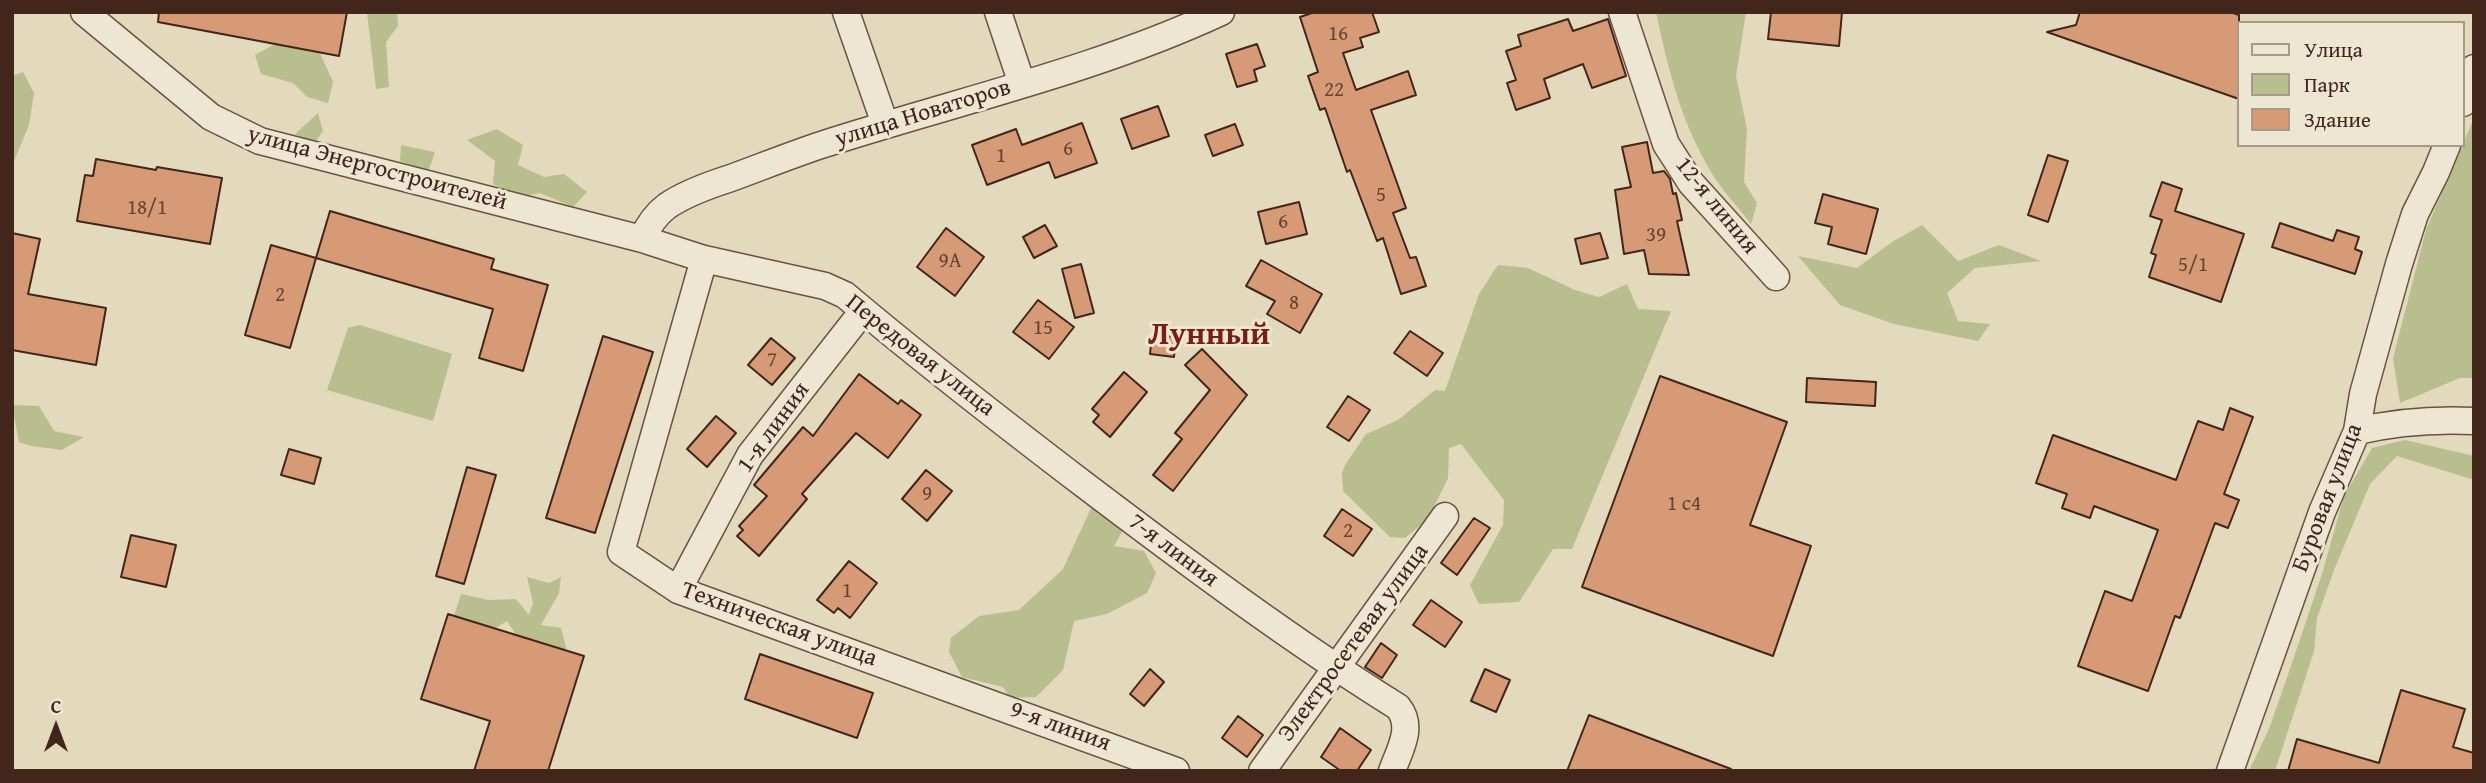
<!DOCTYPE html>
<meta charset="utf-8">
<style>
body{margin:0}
#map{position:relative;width:2486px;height:783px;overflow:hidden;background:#e3d9bc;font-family:"Gentium Book Plus",serif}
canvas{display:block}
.frame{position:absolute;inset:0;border:14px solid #42261b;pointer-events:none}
.legend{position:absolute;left:2237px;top:21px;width:228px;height:126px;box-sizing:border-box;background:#ede6d3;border:2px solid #a99989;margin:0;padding:9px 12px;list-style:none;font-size:21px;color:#42261b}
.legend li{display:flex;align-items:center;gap:14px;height:35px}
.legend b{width:35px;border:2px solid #a99989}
.north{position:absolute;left:21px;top:692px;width:70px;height:70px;-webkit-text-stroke:5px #ede6d3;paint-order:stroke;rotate:0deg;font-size:19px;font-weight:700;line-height:28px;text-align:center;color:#42261b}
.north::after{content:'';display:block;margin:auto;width:24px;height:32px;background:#42261b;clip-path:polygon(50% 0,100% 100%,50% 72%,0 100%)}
</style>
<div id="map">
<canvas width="2486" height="783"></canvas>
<div class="frame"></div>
<ul class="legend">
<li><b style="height:9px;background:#ede6d3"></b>Улица</li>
<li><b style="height:19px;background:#b8be8d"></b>Парк</li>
<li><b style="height:19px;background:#d69b76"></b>Здание</li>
</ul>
<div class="north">С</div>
</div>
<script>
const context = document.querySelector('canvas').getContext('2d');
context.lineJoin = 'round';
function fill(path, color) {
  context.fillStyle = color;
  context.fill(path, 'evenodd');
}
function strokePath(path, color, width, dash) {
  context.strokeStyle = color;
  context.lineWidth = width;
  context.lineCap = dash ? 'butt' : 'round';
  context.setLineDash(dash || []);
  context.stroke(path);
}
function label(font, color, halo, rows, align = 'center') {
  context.font = font + ' "Gentium Book Plus",serif';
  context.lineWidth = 6;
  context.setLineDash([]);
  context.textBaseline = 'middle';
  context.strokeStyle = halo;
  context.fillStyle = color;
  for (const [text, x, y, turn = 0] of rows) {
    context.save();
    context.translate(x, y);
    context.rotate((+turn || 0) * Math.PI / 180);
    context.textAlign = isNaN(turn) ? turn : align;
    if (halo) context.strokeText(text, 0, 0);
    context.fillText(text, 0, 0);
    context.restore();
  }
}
fill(new Path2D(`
 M367 12H397L398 26 386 42 389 87 376 89Z
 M1656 12H1746L1736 76 1747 129 1744 182 1757 203 1751 224C1738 207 1722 190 1711 172 1681 122 1668 69 1656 12Z
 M275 44 320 53 333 82 328 103 307 97 293 83 261 74 255 55Z
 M23 72 34 93 29 125 13 164 12 192V76Z
 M318 113 323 131 314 144 295 134Z
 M2474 118V378H2460L2400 403 2393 358 2426 230Z
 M497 129 523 145 518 165 544 177 564 174 587 192 573 207 540 193 519 197 493 184 495 161 467 140Z
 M401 145 435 152 428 172 400 161Z
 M1922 225 1958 261 1999 245 2041 261 1975 268 1947 293 1958 321 1990 324 1978 341 1894 324 1840 305 1798 256 1857 268 1892 242Z
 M1498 265 1528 268 1575 290 1599 297 1627 284 1638 309 1671 311 1572 549H1553L1519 602 1479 604 1470 585 1503 525 1504 500 1461 444 1449 448 1448 478 1428 519 1405 538 1390 537 1343 491 1342 473 1345 465 1366 434 1398 420 1435 390 1445 391 1479 294Z
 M360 325 452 354 433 421 327 390 348 328Z
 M12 405 39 406 54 431 84 437 62 450 31 446 19 442Z
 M2405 440 2474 456V480L2397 456 2370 484 2334 570 2317 618 2314 651 2275 771H2249L2269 729 2292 663 2322 574 2344 496 2372 448Z
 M1093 504 1124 528 1114 546 1144 551 1156 573 1147 593 1107 614 1074 621 1063 670 1036 697 1010 698 1003 687 962 677 949 652 951 638 979 616 1019 610 1063 569Z
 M527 577 549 583 561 577 559 593 541 625 561 628 567 651 516 635 507 621 496 628 454 616 461 594 488 600 516 599 529 615 533 603Z`), '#b8be8d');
const building = new Path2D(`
 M159 12H347L339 56 158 22Z
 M1315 12H1372L1379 32 1360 38 1363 47 1343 53 1356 90 1408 71 1416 95 1371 110 1406 208 1393 213 1410 258 1416 257 1426 286 1401 294 1383 238 1377 241 1350 170 1347 172 1325 108 1320 110 1308 76 1318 72 1300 17Z
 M1771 12H1842L1839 46 1768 39Z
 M2080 12H2230L2239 15V99L2047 32 2076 25Z
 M1568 19 1573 31 1608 19 1626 76 1592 88 1583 64 1544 79 1550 98 1516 110 1507 83 1516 80 1506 51 1521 46 1518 35Z
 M1257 44 1265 66 1254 70 1257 81 1237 87 1226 54Z
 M1158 106 1169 136 1132 149 1121 119Z
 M1082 123 1097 163 1055 178 1049 162 987 185 972 145 1016 129 1022 145Z
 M1235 124 1243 145 1213 156 1205 135Z
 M1647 142 1653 173 1664 171 1670 179 1673 194 1676 193 1682 220 1677 221 1689 275 1649 274 1644 250 1624 254 1615 190 1631 187 1622 147Z
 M2048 155 2068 161 2048 222 2028 215Z
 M96 159 156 170 157 167 222 178 210 244 77 221 85 175 93 176Z
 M2162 182 2182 189 2175 211 2244 234 2221 302 2149 277 2156 255 2151 253 2162 220 2150 216Z
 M1823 194 1878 209 1866 254 1828 244 1832 227 1815 223Z
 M1299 202 1307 234 1266 244 1258 212Z
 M330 211 494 259 491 269 548 285 523 371 479 358 493 309 316 258Z
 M2280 223 2333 241 2337 230 2359 237 2355 249 2362 252 2355 274 2272 247Z
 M1045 225 1057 246 1034 258 1023 237Z
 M946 228 984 257 955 296 917 267Z
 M12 233 40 239 28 294 106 308 96 365 12 350Z
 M1600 233 1608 258 1581 264 1575 239Z
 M271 245 316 258 290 348 245 335Z
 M1261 260 1322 294 1300 333 1267 314 1275 301 1246 286Z
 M1081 264 1094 313 1075 318 1062 269Z
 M1038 300 1074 327 1049 359 1013 332Z
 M1410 331 1443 353 1427 376 1394 353Z
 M1152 335 1176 337 1174 357 1150 354Z
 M603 336 653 352 595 533 546 518Z
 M771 338 795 358 772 385 748 365Z
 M1202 349 1247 395 1173 491 1153 475 1182 439 1175 433 1210 390 1185 365Z
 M1124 372 1147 392 1110 437 1093 422 1099 415 1092 409Z
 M859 374 898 404 901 400 921 415 888 458 856 433 802 494 807 499 759 556 737 536 743 530 739 526 767 496 754 485 803 427 813 436Z
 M1660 376 1787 422 1750 525 1811 546 1773 656 1582 587Z
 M1807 378 1876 382 1875 406 1806 402Z
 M1348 396 1370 410 1349 441 1327 427Z
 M2230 408 2253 417 2224 494 2239 500 2228 528 2215 523 2180 618 2175 616 2148 691 2078 666 2105 591 2132 601 2158 530 2094 506 2090 518 2062 508 2067 494 2036 483 2053 435 2176 480 2198 421 2223 430Z
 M716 416 736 433 707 467 687 449Z
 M289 449 321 458 314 484 281 475Z
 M467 467 496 475 464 584 436 576Z
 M926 470 952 491 927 521 902 499Z
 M1342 509 1372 529 1353 556 1324 536Z
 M1474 518 1490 528 1457 575 1441 563Z
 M131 535 176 545 166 587 121 577Z
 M849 561 877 583 850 618 838 608 834 613 817 600Z
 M1431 600 1462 622 1445 647 1413 625Z
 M448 614 584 656 548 771H474L490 721 421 699Z
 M1381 643 1397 655 1382 678 1365 667Z
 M760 654 873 693 857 738 745 699Z
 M1150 669 1164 682 1144 706 1130 694Z
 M1485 669 1510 680 1496 712 1471 701Z
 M2401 690 2465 709 2453 747 2474 753V771H2288L2297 739 2379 763Z
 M1589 715 1731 769 1730 771H1567Z
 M1238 716 1263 735 1247 757 1222 738Z
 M1340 728 1371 750 1357 771H1341L1321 757Z`);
fill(building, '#d69b76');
strokePath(building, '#42261b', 2);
const street = new Path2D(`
 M84 12 211 117 260 141 642 239 704 259 825 286 845 295C922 360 1002 422 1082 483 1185 561 1289 639 1398 707 1414 727 1400 749 1392 771
 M846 12 885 124
 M998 12 1022 84
 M1622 12 1666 144 1691 183 1776 277
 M2463 103 2474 68
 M642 239C648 226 655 215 667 206 686 193 709 185 731 178 761 167 791 155 821 145 954 102 1094 71 1221 12
 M704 259 621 552 678 590 1176 771
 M2357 431C2396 422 2434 419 2474 421
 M678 590 750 455 863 311
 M1262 771 1445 516
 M2230 771 2322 512 2357 431 2363 394 2399 264 2415 214 2436 172 2447 145`);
strokePath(street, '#6a5343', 29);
strokePath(street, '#ede6d3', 26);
label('21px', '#674332', null, [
 ["16",1338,35],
 ["22",1334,91],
 ["6",1068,150],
 ["1",1001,157],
 ["5",1381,196],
 ["18/1",147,209],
 ["6",1283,223],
 ["39",1656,236],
 ["9А",950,262],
 ["5/1",2193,266],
 ["2",280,296],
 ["8",1294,304],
 ["15",1043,329],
 ["7",772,361],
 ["9",927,495],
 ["1 с4",1684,505],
 ["2",1348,532],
 ["1",847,592]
]);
label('24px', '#42261b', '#ede6d3', [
 ["улица Новаторов",923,114,-17],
 ["улица Энергостроителей",377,169,15],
 ["12-я линия",1716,206,51],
 ["Передовая улица",920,356,38],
 ["1-я линия",774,428,-54],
 ["Буровая улица",2328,498,-69],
 ["7-я линия",1173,551,37],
 ["Техническая улица",779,625,20],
 ["Электросетевая улица",1354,643,-54],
 ["9-я линия",1060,727,20]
]);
label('bold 32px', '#7a1f14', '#ede6d3', [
 ["Лунный",1209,336]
]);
</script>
